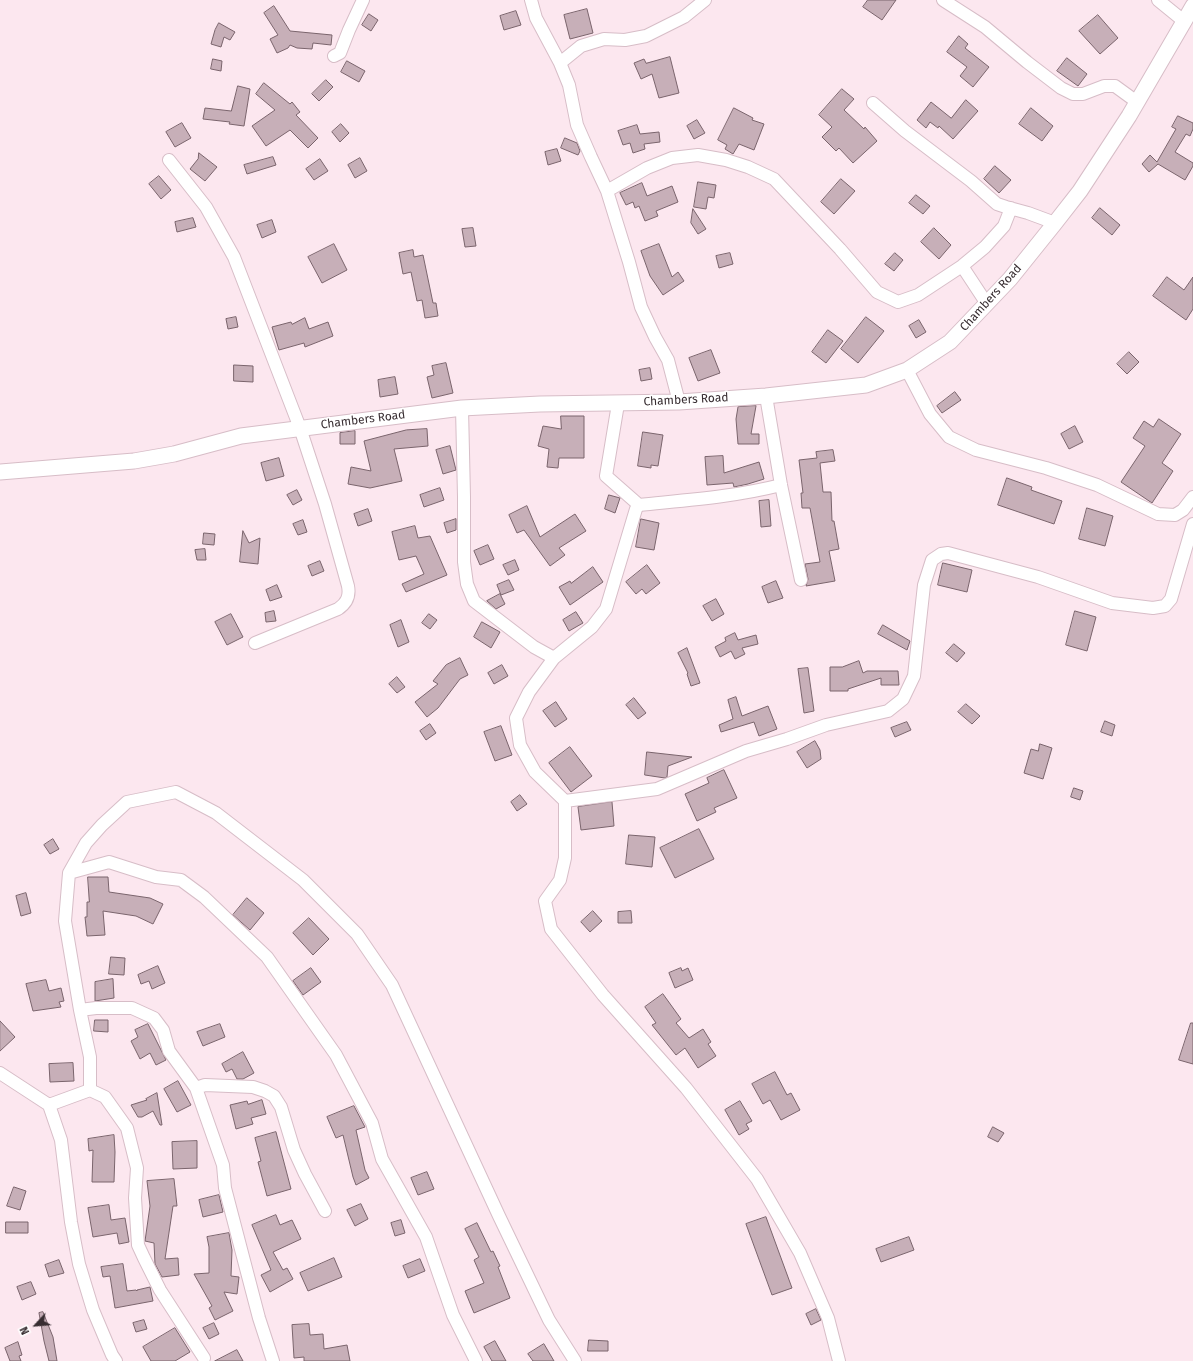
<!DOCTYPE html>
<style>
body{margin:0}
#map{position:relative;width:1193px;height:1361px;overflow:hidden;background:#fce7ef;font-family:"Fira Sans",sans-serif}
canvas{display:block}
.north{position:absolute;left:16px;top:1305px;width:40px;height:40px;-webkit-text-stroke:3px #fff;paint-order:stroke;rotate:244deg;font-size:11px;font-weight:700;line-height:16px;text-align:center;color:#372d31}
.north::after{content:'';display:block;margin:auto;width:14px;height:18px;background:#372d31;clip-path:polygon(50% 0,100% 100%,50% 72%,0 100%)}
</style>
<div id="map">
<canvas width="1193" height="1361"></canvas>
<div class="north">N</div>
</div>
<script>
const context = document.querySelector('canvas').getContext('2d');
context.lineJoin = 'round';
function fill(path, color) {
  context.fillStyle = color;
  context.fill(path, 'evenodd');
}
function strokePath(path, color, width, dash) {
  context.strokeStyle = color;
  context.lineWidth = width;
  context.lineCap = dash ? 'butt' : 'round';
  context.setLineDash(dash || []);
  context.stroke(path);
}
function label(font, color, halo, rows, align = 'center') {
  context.font = font + ' "Fira Sans",sans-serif';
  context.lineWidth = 3.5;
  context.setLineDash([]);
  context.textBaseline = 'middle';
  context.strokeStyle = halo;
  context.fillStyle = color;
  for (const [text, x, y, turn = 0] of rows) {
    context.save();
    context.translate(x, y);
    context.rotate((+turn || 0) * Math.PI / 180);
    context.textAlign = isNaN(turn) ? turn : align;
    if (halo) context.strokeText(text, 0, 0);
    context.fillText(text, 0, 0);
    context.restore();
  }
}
const building = new Path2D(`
 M868 0H896L882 20 863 7Z
 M274 6 290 31 332 35 331 45 313 43 312 49 297 48 290 45 288 48 277 53 270 39 278 35 264 13Z
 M587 9 593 33 570 39 564 15Z
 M516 11 521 25 504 30 500 16Z
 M369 14 378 20 371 31 362 25Z
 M1098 15 1118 38 1100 54 1079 31Z
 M219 23 235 32 230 40 224 37 221 47 211 44 215 30Z
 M959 36 968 44 965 48 989 67 973 87 960 76 967 67 947 52Z
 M670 57 679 93 659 98 652 74 641 79 634 63 644 59 646 63Z
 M1067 58 1087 74 1078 86 1057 71Z
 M213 59 222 61 221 71 211 69Z
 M347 61 365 71 359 82 341 72Z
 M326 80 333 87 319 101 312 94Z
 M264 83 290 104 292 102 300 112 296 115 318 138 308 148 290 130 266 146 252 126 275 110 256 94Z
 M238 86 250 89 244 126 229 124 230 122 203 119 205 108 231 111Z
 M842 89 854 99 844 110 864 129 865 127 877 141 853 163 839 148 836 151 822 137 832 127 819 115Z
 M966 100 978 111 953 139 939 126 938 128 930 122 926 128 917 120 931 102 951 118Z
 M734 108 753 118 752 120 764 124 754 150 739 144 733 154 725 149 727 145 718 140Z
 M1031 108 1053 126 1042 141 1019 124Z
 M1178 116 1193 123V129L1190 136 1186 134 1175 152 1193 163V166L1185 180 1158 164 1149 172 1142 164 1150 155 1157 162 1176 129 1172 127Z
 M697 120 705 133 694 139 687 126Z
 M182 123 191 138 175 147 166 132Z
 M341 124 349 133 340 142 332 132Z
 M637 125 640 134 659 132 660 142 644 144 645 149 633 153 630 143 623 145 618 131Z
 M565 138 577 143 580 151 578 155 561 148Z
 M557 149 561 161 548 165 545 152Z
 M199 153 217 167 205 181 190 169 198 159Z
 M273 157 276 165 247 174 244 165Z
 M360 158 367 171 355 178 348 165Z
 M320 159 328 171 314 180 306 169Z
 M995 166 1011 180 999 193 984 179Z
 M159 176 171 190 161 199 149 184Z
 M841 179 855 191 834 214 821 202Z
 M698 182 716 185 714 198 708 197 706 209 694 207Z
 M642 183 647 196 672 186 678 202 656 211 658 216 645 221 639 206 635 208 633 202 626 205 620 193Z
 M916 195 930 206 923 214 909 203Z
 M1100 208 1120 225 1112 235 1092 218Z
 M693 209 706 229 698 234 691 223Z
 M193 218 196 227 177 232 175 222Z
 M272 220 276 232 262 238 257 225Z
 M473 228 476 246 465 247 462 229Z
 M934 228 951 245 939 259 921 242Z
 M334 244 347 270 322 283 308 257Z
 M659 244 672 277 678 272 684 281 663 295 650 276 641 251Z
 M413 250 414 257 423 255 433 303H436L438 316 425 318 422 300 417 301 411 272 403 274 399 253Z
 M730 253 733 264 719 268 716 256Z
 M895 253 903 260 894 271 885 264Z
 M1167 277 1184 290 1193 277V309L1186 320 1153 296Z
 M236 317 238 327 228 329 226 319Z
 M866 317 884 331 858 363 841 349Z
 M305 318 309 329 328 322 333 336 305 347 304 343 279 350 272 327 291 322 292 324Z
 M919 320 926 332 916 338 909 326Z
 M828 330 843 341 826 363 812 352Z
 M711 350 720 373 698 381 689 358Z
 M1129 352 1139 362 1127 374 1117 364Z
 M446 363 453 393 432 398 427 377 434 375 432 366Z
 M234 365 253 366V382L234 381Z
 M650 368 652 379 641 381 639 370Z
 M395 377 398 394 380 397 378 380Z
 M955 392 961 400 942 413 937 406Z
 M756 406 751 434H759V444H738L736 419 738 407Z
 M561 416H584V458H559L558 468 547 467 549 449 538 446 543 426 561 429Z
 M1159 419 1181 434 1162 463 1173 471 1152 503 1121 482 1145 446 1133 438 1144 421 1153 427Z
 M1075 426 1083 442 1069 449 1061 434Z
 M427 429 428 446 394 449 402 481 370 488 348 484 351 467 371 471 364 441 406 430Z
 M355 431V444H340V433Z
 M643 432 663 435 658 466 651 465V468L638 466Z
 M450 446 456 470 443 474 436 450Z
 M833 450 835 461 820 463 823 492H831L832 521H834L839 549 829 551 835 581 806 586 808 579 805 564 820 562 810 508H802L801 493H803L799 460 817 458 816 452Z
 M723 456 724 473 759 462 764 479 748 484 734 487 733 483 707 485 705 457Z
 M279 458 284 476 266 481 261 463Z
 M1007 478 1032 487 1031 490 1062 501 1054 524 998 505Z
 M440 488 444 500 424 507 420 495Z
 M297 490 302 500 293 505 287 495Z
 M609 495 620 498 615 513 605 509Z
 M769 500 771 526 761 527 759 501Z
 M527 506 540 537 575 514 586 531 559 548 565 555 550 566 524 530 517 533 509 515Z
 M1087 508 1113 516 1105 546 1079 539Z
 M368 509 372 521 358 526 354 514Z
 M456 519V530L447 533 444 523Z
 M641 519 659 523 654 550 636 547Z
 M303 520 307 532 298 535 293 524Z
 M415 526 418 538 430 536 447 575 406 592 402 584 424 574 416 556 399 560 392 532Z
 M243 531 249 543 260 538 258 564 240 562Z
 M204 533 215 534 214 545 203 544Z
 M488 545 494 559 480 565 474 551Z
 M205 549 206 560H197L195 550Z
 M515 560 519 570 508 575 503 565Z
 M320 561 324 571 312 576 308 566Z
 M943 563 972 570 967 592 938 585Z
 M647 565 660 583 646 594 642 589 636 594 626 582Z
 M593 567 603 582 570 605 559 587 570 581 571 583Z
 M509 580 514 590 501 595 497 585Z
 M776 581 783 598 768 603 762 587Z
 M277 585 282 597 270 601 266 590Z
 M500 594 505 604 496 609 487 601Z
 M716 599 724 614 712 621 703 606Z
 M274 611 276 621 266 622 265 613Z
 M1075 611 1096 617 1087 651 1066 645Z
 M576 612 583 623 569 631 563 620Z
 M231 614 243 637 227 645 215 622Z
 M429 614 437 620 430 629 422 623Z
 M401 620 409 642 398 647 390 625Z
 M482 622 500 632 491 648 474 637Z
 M883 625 910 641 907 650 878 634Z
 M735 633 738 640 756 635 758 644 742 648 745 654 735 659 731 651 720 657 715 647 726 641 725 638Z
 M954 644 965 653 957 662 946 653Z
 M687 648 700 683 691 686 687 674 688 673 678 653Z
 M460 658 468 675 460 679 438 708 427 717 415 702 438 684 433 681 446 665Z
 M859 661 863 673 867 671H898L899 685H881V678L848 689V691H830V667H842Z
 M502 665 508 676 494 684 488 673Z
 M808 668 814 711 804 713 798 669Z
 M397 677 405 687 397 693 389 684Z
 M736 697 742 716 768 706 777 729 759 736 754 722 721 732 719 725 733 719 728 700Z
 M634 698 646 713 638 719 626 705Z
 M556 702 567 719 555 727 543 711Z
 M966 704 980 716 972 724 958 712Z
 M1105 721 1115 725 1112 736 1101 732Z
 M907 722 911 730 895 737 891 728Z
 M430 724 436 733 426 740 420 731Z
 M501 726 512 755 495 761 484 732Z
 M815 741 820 750 821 759 807 768 797 752Z
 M1040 744 1052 748 1043 779 1024 773 1031 749 1038 751Z
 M570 747 592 776 571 792 549 763Z
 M647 752 692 757 668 766 667 777 665 778 645 775Z
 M724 770 737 798 714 808 716 812 697 821 685 794 709 783 707 778Z
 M1074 788 1083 791 1080 800 1071 797Z
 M520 795 527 804 517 811 511 802Z
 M612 802 614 826 581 830 578 807Z
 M699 829 714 859 675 878 660 848Z
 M629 835 655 837 652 867 626 864Z
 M53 839 59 849 50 854 44 845Z
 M88 877H108L109 892 150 898 163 904 153 924 136 916 103 911 105 935 87 936 85 917H87V902H89Z
 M26 893 31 913 21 916 16 896Z
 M247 898 264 913 250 930 233 915Z
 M593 911 602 921 590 932 581 922Z
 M631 911 632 923H618V912Z
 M309 918 329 939 313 955 293 933Z
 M111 957 125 958 124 975 109 974Z
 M158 966 165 983 152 989 149 981 141 984 138 975Z
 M311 968 321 982 303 995 293 981Z
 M681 968 682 971 688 968 693 980 675 988 669 973Z
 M113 979 114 998 95 1001V982Z
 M46 980 49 991 61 988 64 1001 59 1002 61 1007 33 1011 26 984Z
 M663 994 681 1019 676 1023 689 1038 703 1029 711 1042 708 1044 716 1056 698 1068 685 1048 676 1055 652 1025 656 1023 645 1007Z
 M95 1020H108V1032L94 1031Z
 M0 1021 15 1037 0 1051Z
 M1191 1023H1193V1064L1179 1060Z
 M148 1024 166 1060 156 1065 150 1053 140 1059 131 1041 138 1037 135 1030Z
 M220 1024 225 1037 203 1046 197 1032Z
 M243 1052 254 1073 243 1079H237L232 1069 226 1072 222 1064Z
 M73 1063 74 1081 50 1082 49 1064Z
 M775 1072 787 1095 791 1093 800 1110 781 1120 770 1100 763 1104 752 1084Z
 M178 1081 191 1105 177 1112 164 1089Z
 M157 1093 162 1125H160L153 1111 142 1117H138L131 1105 147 1100 146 1099Z
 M262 1100 266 1114 251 1118 253 1124 236 1129 230 1105 247 1101 248 1104Z
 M740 1101 752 1121 746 1124 749 1129 739 1135 725 1110Z
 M354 1106 365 1127 356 1130 365 1170 369 1178 356 1185 353 1177 343 1135 336 1138 327 1117Z
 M993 1127 1004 1133 998 1142 988 1137Z
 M276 1132 291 1189 267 1196 258 1162 261 1161 255 1138Z
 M114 1135 115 1152 114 1182H92L93 1150 89 1151 88 1139Z
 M197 1141V1168L173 1169 172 1142Z
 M427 1172 434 1189 418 1195 411 1178Z
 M174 1179 177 1206H173L165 1259 178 1258 179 1275 162 1277 155 1264 154 1243 145 1241 150 1206 147 1181Z
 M14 1187 26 1191 20 1210 7 1206Z
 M219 1195 223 1212 203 1217 199 1200Z
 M361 1204 368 1219 355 1226 347 1210Z
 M109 1205 111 1220 125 1218 129 1242 119 1244 117 1233 93 1237 88 1208Z
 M276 1215 280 1225 292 1220 301 1239 273 1252 283 1270 287 1268 293 1279 270 1292 261 1275 271 1270 252 1225Z
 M766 1217 792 1288 772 1295 746 1224Z
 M401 1220 405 1233 395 1236 391 1223Z
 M6 1222H28V1233H6Z
 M477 1223 491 1252 493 1251 500 1266 498 1267 510 1298 474 1313 465 1291 484 1283 474 1260 479 1257 465 1229Z
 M229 1233 232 1250 231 1276 239 1277 237 1294 224 1292 233 1311 215 1320 209 1308 212 1306 194 1274 209 1273V1247L207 1237Z
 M909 1237 914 1250 881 1262 876 1249Z
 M334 1258 342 1277 308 1291 300 1273Z
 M420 1259 425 1271 408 1278 403 1266Z
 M59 1260 64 1273 49 1277 45 1265Z
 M123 1264 127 1291 136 1290 137 1291V1290L150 1287 153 1301 115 1308 110 1276 103 1277 101 1267Z
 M31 1282 36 1294 22 1300 17 1287Z
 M816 1309 821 1320 811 1325 806 1314Z
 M43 1312 53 1337 57 1361H49L44 1341 39 1313Z
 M144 1320 147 1329 136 1332 133 1323Z
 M214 1323 219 1334 209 1339 203 1328Z
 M309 1324 310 1335 323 1334 324 1349 347 1345 350 1361H304V1357L294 1358 292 1325Z
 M175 1328 190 1352 175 1361H151L143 1347Z
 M589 1340 608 1341V1351H588Z
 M495 1341 506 1361H492L484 1347Z
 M18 1342 22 1355 19 1356 21 1361H10L5 1348Z
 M544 1344 554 1361H533L528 1354Z
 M237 1350 243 1361H215Z`);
fill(building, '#c7afb8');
strokePath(building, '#7a646c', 1);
const minor = new Path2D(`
 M531 0 536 18 560 63 569 85 577 125 591 157 607 191 629 262 641 307 655 337 668 360 679 402
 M943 0 985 27 1027 62 1061 88 1073 94H1083L1104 86H1115L1137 102
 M1158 0 1185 22
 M334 56 340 53 349 30 363 0
 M560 63 581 46 604 39 625 40 646 36 684 17 705 0
 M873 103 905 131 971 181 997 204 1006 207 1028 213 1055 223
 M169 160 206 207 234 257 300 428 325 504 348 586C350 596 347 603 338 609L255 643
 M607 191 647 168 672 158 698 155 726 160 748 167 774 179 840 249 877 292 898 302 918 295 962 266 985 247 1004 226 1011 208
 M962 266 987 304
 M907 370 930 414 949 437 976 450 1046 468 1097 485 1158 514 1175 515 1183 510 1193 497
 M766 396 781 485 801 580
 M618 404 606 476 639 505
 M462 408 464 497V562L467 584 474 601 534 647 554 658 592 627 606 609 636 509 639 505C687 500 734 497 781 485
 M554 658 529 692 516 718 520 745 535 772 565 801 657 789 746 751 787 739 826 725 888 711 903 699 914 676 924 585 932 560 941 554 948 553 1038 577 1112 603 1153 608 1165 606 1171 599 1193 524
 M565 801V858L560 880 545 901 551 929 603 995 686 1088 757 1179 800 1253 828 1318 839 1361
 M69 873 109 862 156 877 181 880 204 897 267 957 336 1055 372 1123 382 1159 426 1237 453 1315 476 1361
 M80 1010 96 1008H132L154 1018 163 1030 169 1051 196 1088 223 1165 225 1188 259 1318 273 1361
 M0 1073 49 1105 61 1140 71 1222 79 1264 93 1310 112 1355 116 1361
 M196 1088 205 1085 253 1087 265 1091 274 1096 281 1107 294 1150 305 1174 325 1211
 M90 1090V1057L80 1010 65 921 69 873 86 843 102 825 127 802 176 792 216 813 303 880 357 934 392 985 499 1216 549 1320 575 1361
 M49 1105 90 1090 105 1097 127 1128 137 1168 135 1198 138 1245 144 1258 160 1290 204 1358`);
const tertiary = new Path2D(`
 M0 472 134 461 174 454 241 436 462 408 540 404 679 402 766 396 866 385 907 370 950 342 1010 279 1055 223 1080 191 1129 116 1193 6`);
strokePath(minor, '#d7bdc7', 14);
strokePath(tertiary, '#d7bdc7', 17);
strokePath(minor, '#fff', 12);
strokePath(tertiary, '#fff', 15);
label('12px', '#372d31', '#fff', [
 ["Chambers Road",991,298,-48],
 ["Chambers Road",686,400,-3],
 ["Chambers Road",363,420,-7]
]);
</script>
